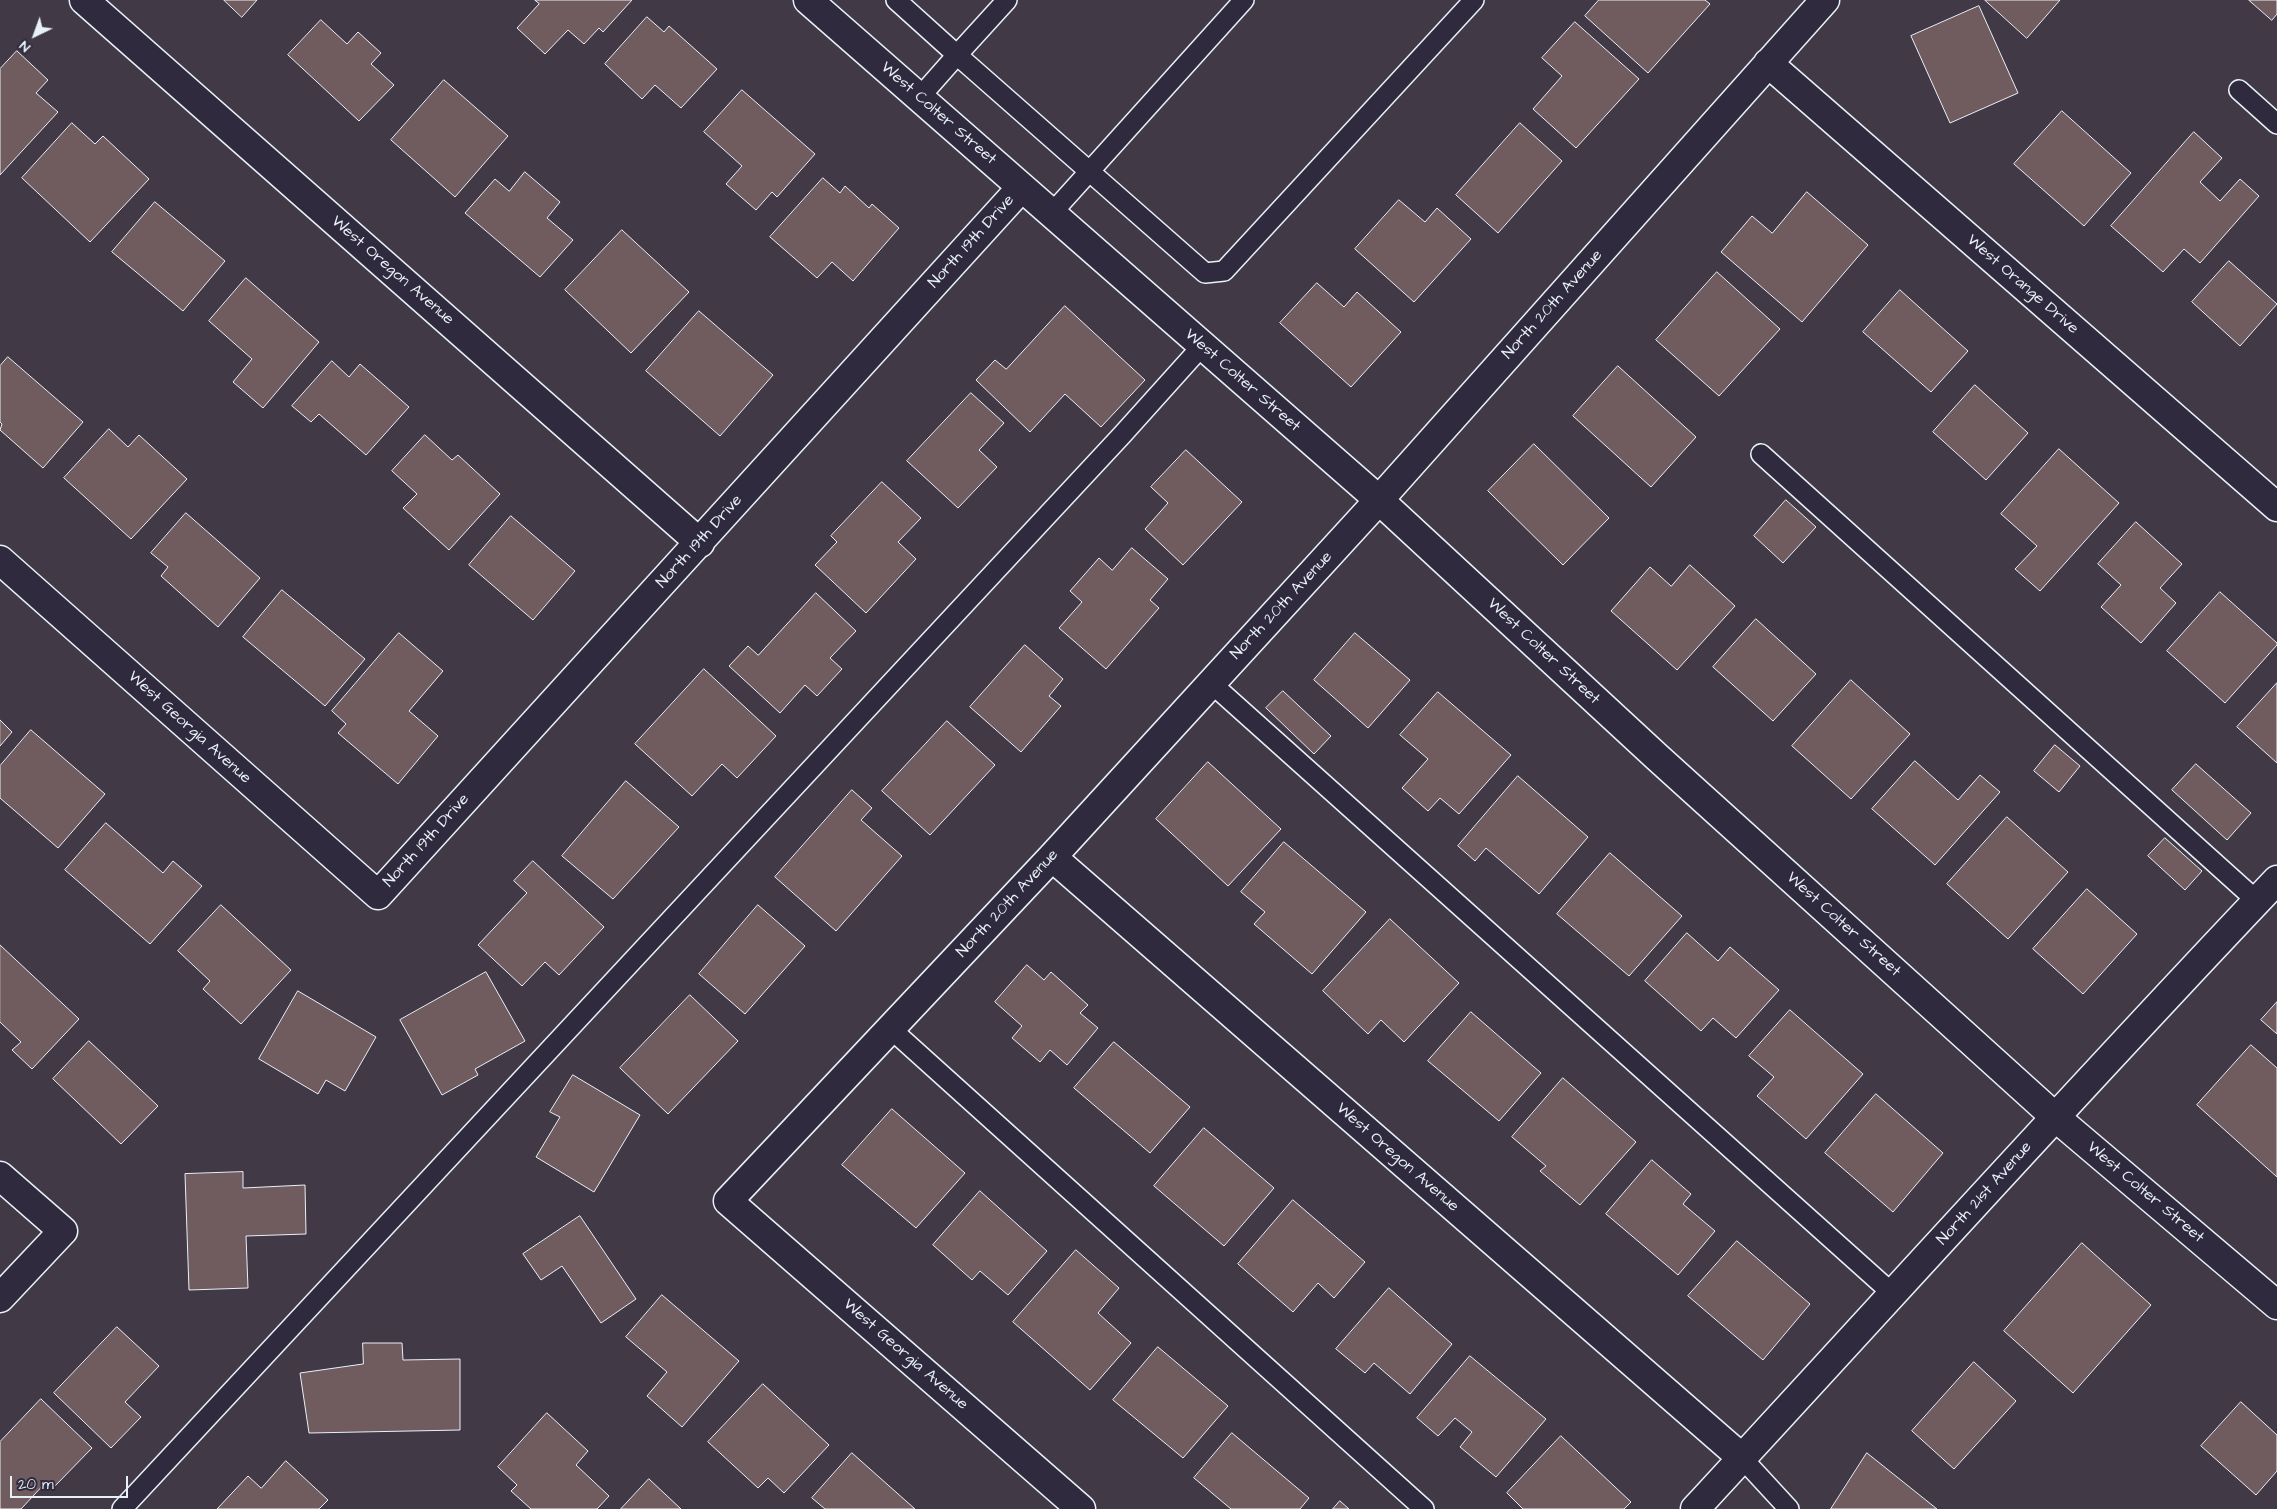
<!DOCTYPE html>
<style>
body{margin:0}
#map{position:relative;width:2277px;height:1509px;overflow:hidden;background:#423947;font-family:"Architects Daughter",sans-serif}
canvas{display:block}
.north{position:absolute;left:10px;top:10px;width:50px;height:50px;-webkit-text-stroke:4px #2f2a3d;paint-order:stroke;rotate:222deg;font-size:14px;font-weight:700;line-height:20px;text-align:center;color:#e8f1f8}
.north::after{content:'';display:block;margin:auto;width:18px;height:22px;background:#e8f1f8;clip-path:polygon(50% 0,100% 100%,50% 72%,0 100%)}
.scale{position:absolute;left:10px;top:1476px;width:118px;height:22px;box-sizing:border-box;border:2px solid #e8f1f8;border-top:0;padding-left:6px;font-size:15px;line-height:18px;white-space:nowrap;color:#e8f1f8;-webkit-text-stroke:4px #2f2a3d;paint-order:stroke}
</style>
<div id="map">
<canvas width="2277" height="1509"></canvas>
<div class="north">N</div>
<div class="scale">20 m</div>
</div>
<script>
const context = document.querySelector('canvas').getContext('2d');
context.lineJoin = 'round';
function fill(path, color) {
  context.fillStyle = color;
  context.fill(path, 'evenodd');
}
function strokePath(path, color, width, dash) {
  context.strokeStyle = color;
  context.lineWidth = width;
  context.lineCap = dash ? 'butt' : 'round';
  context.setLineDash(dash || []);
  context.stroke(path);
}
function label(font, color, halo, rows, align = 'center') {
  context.font = font + ' "Architects Daughter",sans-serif';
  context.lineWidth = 4.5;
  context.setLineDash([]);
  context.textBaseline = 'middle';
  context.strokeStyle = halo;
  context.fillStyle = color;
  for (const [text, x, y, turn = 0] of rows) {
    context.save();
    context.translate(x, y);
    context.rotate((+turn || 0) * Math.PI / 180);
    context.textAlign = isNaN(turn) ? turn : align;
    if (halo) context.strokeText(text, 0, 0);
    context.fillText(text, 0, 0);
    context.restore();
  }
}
const building = new Path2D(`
 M224 0H257L242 17Z
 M535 0H632L603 32 599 28 584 44 568 30 545 54 517 28 539 4Z
 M1599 0H1705L1710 4 1648 73 1585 16Z
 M1985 0H2060L2027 38Z
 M2249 0H2277V14L2272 20Z
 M1979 6 2018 93 1950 123 1911 36Z
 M647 17 664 32 669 26 717 69 681 108 655 85 642 99 605 64Z
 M321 20 347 44 358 32 381 53 371 64 394 85 359 121 288 55Z
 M1575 22 1639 79 1576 148 1533 109 1562 76 1542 58Z
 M17 51 48 80 36 93 58 112 0 175V69Z
 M444 80 508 136 455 197 391 140Z
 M742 90 815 154 777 197 772 192 756 210 726 184 742 166 704 132Z
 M2062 111 2131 173 2084 226 2014 164Z
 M72 123 95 144 103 136 149 179 90 242 22 178Z
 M1520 123 1562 161 1498 233 1456 195Z
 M2194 132 2222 158 2200 182 2220 201 2240 179 2259 196 2200 263 2184 249 2163 272 2111 226Z
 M525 172 560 202 547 218 573 240 540 277 465 213 495 179 509 191Z
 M823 178 840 193 845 186 869 208 872 204 899 228 853 281 832 262 817 278 770 237Z
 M1807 192 1868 245 1802 322 1721 252 1752 216 1772 233Z
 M1399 200 1425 222 1437 208 1471 239 1414 302 1355 249Z
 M155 202 225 261 183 311 112 252Z
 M622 230 689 292 631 353 565 290Z
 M2229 261 2277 304 2240 346 2192 302Z
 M1717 272 1780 329 1719 396 1656 340Z
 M246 278 319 342 263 408 233 382 252 359 209 321Z
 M1317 283 1344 307 1357 292 1401 332 1351 387 1280 323Z
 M1900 290 1968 351 1931 392 1863 332Z
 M1065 306 1145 380 1101 427 1065 394 1030 432 976 380 995 360 1006 369Z
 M699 311 773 375 720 436 646 371Z
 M8 357 83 422 43 468 0 430 2 424 0 422V366Z
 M332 361 349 377 360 364 409 407 366 455 319 414 311 422 292 406Z
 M1618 366 1696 437 1651 487 1573 416Z
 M1975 385 2028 433 1986 480 1933 432Z
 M971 393 1004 423 979 450 997 467 958 508 907 461Z
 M109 429 128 447 139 435 187 479 131 539 64 478Z
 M425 435 452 460 458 455 500 494 449 550 403 508 417 494 392 471Z
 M1534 444 1609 518 1563 565 1488 491Z
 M2059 449 2119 503 2040 591 2015 569 2037 546 2001 514Z
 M1186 450 1242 502 1183 565 1145 529 1168 503 1151 487Z
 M882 482 921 518 898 542 916 559 866 613 815 565 837 542 831 536Z
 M1786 500 1816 527 1783 563 1754 536Z
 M186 513 260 578 218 627 161 576 168 567 151 553Z
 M511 516 575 571 533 620 469 565Z
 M2136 522 2182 564 2160 588 2176 603 2141 643 2101 607 2121 585 2098 564Z
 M1132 548 1168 579 1150 600 1159 608 1106 669 1059 628 1082 602 1070 591 1099 558 1112 570Z
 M1690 565 1735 606 1677 670 1611 611 1650 567 1671 586Z
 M282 590 365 659 325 706 243 637Z
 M2220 592 2277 643V645L2225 703 2167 651Z
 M816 593 856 631 830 658 842 669 817 696 805 685 780 713 729 666 748 646 758 655Z
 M1756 619 1816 674 1773 721 1713 667Z
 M399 633 443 671 409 711 438 736 398 784 338 733 346 724 332 711Z
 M1355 633 1410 680 1368 728 1314 680Z
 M1025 645 1063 679 1049 696 1061 706 1021 752 970 707Z
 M704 669 776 736 737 778 722 764 692 796 635 744Z
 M1851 680 1910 734 1851 799 1792 746Z
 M2277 683V763L2237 727Z
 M1283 691 1331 736 1314 754 1266 708Z
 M1438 692 1511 755 1459 814 1440 798 1428 811 1402 788 1428 759 1400 735Z
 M0 720 12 732 0 746Z
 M947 721 995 765 930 835 882 791Z
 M31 730 105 794 58 848 0 798V766Z
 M2055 745 2080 766 2059 792 2034 771Z
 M1915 761 1958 800 1980 775 2000 792 1935 865 1872 809Z
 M1208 762 1281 829 1228 886 1156 819Z
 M2196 764 2251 813 2227 840 2172 790Z
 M1518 776 1588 837 1539 894 1486 848 1475 861 1458 846Z
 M626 781 679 827 613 899 562 856Z
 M852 790 872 808 861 820 902 856 836 931 775 877Z
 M2007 817 2068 872 2008 939 1947 884Z
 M106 823 163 873 173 861 202 886 150 944 65 870Z
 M2165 838 2202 871 2185 890 2148 856Z
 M1284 842 1366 912 1312 974 1254 924 1265 912 1241 892Z
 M1610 853 1682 916 1629 976 1557 914Z
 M533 861 604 927 559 975 545 962 522 986 478 945 527 893 514 881Z
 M2087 889 2137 934 2083 994 2033 949Z
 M221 905 291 970 241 1024 203 989 210 981 178 951Z
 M758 905 805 946 745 1014 699 974Z
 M1390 919 1459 983 1404 1042 1381 1020 1368 1034 1323 991Z
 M1687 933 1718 961 1730 947 1779 990 1736 1038 1713 1018 1701 1031 1645 981Z
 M0 945 79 1019 32 1069 12 1050 21 1042 0 1022Z
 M1027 965 1044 980 1051 972 1088 1005 1080 1013 1098 1028 1067 1065 1050 1050 1040 1062 1012 1038 1022 1026 995 1002Z
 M486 972 525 1041 475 1069 478 1075 442 1095 400 1020Z
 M298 991 376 1037 345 1091 326 1080 318 1094 259 1059Z
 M690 995 738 1041 668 1114 620 1068Z
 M2277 1002V1034L2261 1020Z
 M1790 1010 1863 1074 1806 1139 1757 1096 1774 1077 1749 1056Z
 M1471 1012 1541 1073 1499 1121 1428 1061Z
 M89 1041 158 1106 121 1144 53 1079Z
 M1114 1042 1190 1107 1150 1153 1074 1088Z
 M2251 1045 2277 1068V1177L2197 1105Z
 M573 1075 640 1115 594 1192 536 1157 560 1117 550 1112Z
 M1563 1078 1636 1142 1580 1205 1540 1171 1546 1166 1512 1137Z
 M1876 1094 1943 1153 1893 1212 1825 1153Z
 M892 1109 965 1173 916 1228 842 1165Z
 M1204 1128 1274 1188 1224 1246 1154 1186Z
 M1652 1160 1691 1194 1683 1204 1715 1231 1678 1275 1606 1214Z
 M243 1172V1188L305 1185 306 1234 246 1236 248 1288 189 1290 185 1174Z
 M980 1191 1047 1251 1008 1295 980 1271 972 1280 933 1245Z
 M1293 1200 1365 1262 1334 1298 1318 1283 1293 1312 1238 1264Z
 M580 1216 636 1299 601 1323 562 1266 541 1280 523 1254Z
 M1737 1241 1810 1304 1763 1360 1688 1296Z
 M2082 1243 2151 1305 2073 1393 2004 1331Z
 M1076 1250 1119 1288 1098 1313 1131 1343 1090 1390 1013 1322Z
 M1389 1288 1452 1344 1410 1394 1374 1363 1365 1373 1336 1349Z
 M662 1295 739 1361 682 1427 647 1396 667 1372 626 1337Z
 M117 1327 159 1366 125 1402 141 1417 111 1448 54 1393Z
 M363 1343H402L403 1360 460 1359V1430L309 1433 300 1373 363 1364Z
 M1158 1347 1228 1406 1183 1458 1113 1400Z
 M1470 1356 1546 1419 1496 1477 1460 1447 1472 1432 1455 1418 1438 1436 1417 1418Z
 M1974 1362 2016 1401 1954 1469 1912 1431Z
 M763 1384 829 1445 784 1493 768 1478 758 1488 708 1442Z
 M41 1399 92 1448 54 1487 47 1481 21 1509H0V1442Z
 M2241 1402 2277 1435V1471L2256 1495 2201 1446Z
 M547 1413 588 1451 576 1465 609 1496 597 1509H531L511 1491 517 1485 498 1467Z
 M1232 1433 1309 1498 1300 1509H1231L1194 1478Z
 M1561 1436 1631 1502 1624 1509H1523L1507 1493Z
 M852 1453 915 1509H825L812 1498Z
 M1867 1453 1937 1509H1831Z
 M286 1461 328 1500 319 1509H217L248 1476 261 1488Z
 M649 1479 681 1509H621Z
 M1340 1501 1349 1509H1333Z`);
fill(building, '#705b5e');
strokePath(building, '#e8f1f8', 1);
const lane = new Path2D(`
 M896 0 957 55 1007 0
 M2239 90 2277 124
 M919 98 957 55 1205 273 1224 271 1474 0
 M1051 214 1244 0
 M1761 454 2257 901
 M1211 683 1893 1294
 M891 1029 1424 1509
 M1742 1458 1789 1509
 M122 1509 1122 435 1202 346`);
const street = new Path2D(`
 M84 0 700 543
 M1768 63 2277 507
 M0 560 378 895 1021 188
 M1052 857 1742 1458
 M0 1176 63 1231 0 1298
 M1081 1509 728 1201 1052 857 1379 500 1825 0
 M1695 1509C1889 1299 2080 1087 2277 880`);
const secondary = new Path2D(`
 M808 0 1379 500 1657 757 2054 1116 2277 1305`);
strokePath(lane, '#e8f1f8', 22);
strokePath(street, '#e8f1f8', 31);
strokePath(secondary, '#e8f1f8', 31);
strokePath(lane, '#2f2a3d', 19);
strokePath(street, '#2f2a3d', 28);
strokePath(secondary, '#2f2a3d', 28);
label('16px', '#e8f1f8', '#2f2a3d', [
 ["West Colter Street",938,114,41],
 ["North 19th Drive",972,242,-48],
 ["West Oregon Avenue",392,271,41],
 ["West Orange Drive",2022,285,41],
 ["North 20th Avenue",1553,305,-48],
 ["West Colter Street",1242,381,41],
 ["North 19th Drive",700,542,-48],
 ["North 20th Avenue",1282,606,-47],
 ["West Colter Street",1543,652,43],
 ["West Georgia Avenue",189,728,42],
 ["North 19th Drive",427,841,-48],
 ["North 20th Avenue",1008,904,-47],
 ["West Colter Street",1843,925,42],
 ["West Oregon Avenue",1397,1158,41],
 ["West Colter Street",2145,1193,40],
 ["North 21st Avenue",1985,1194,-48],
 ["West Georgia Avenue",905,1355,41]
]);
</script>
